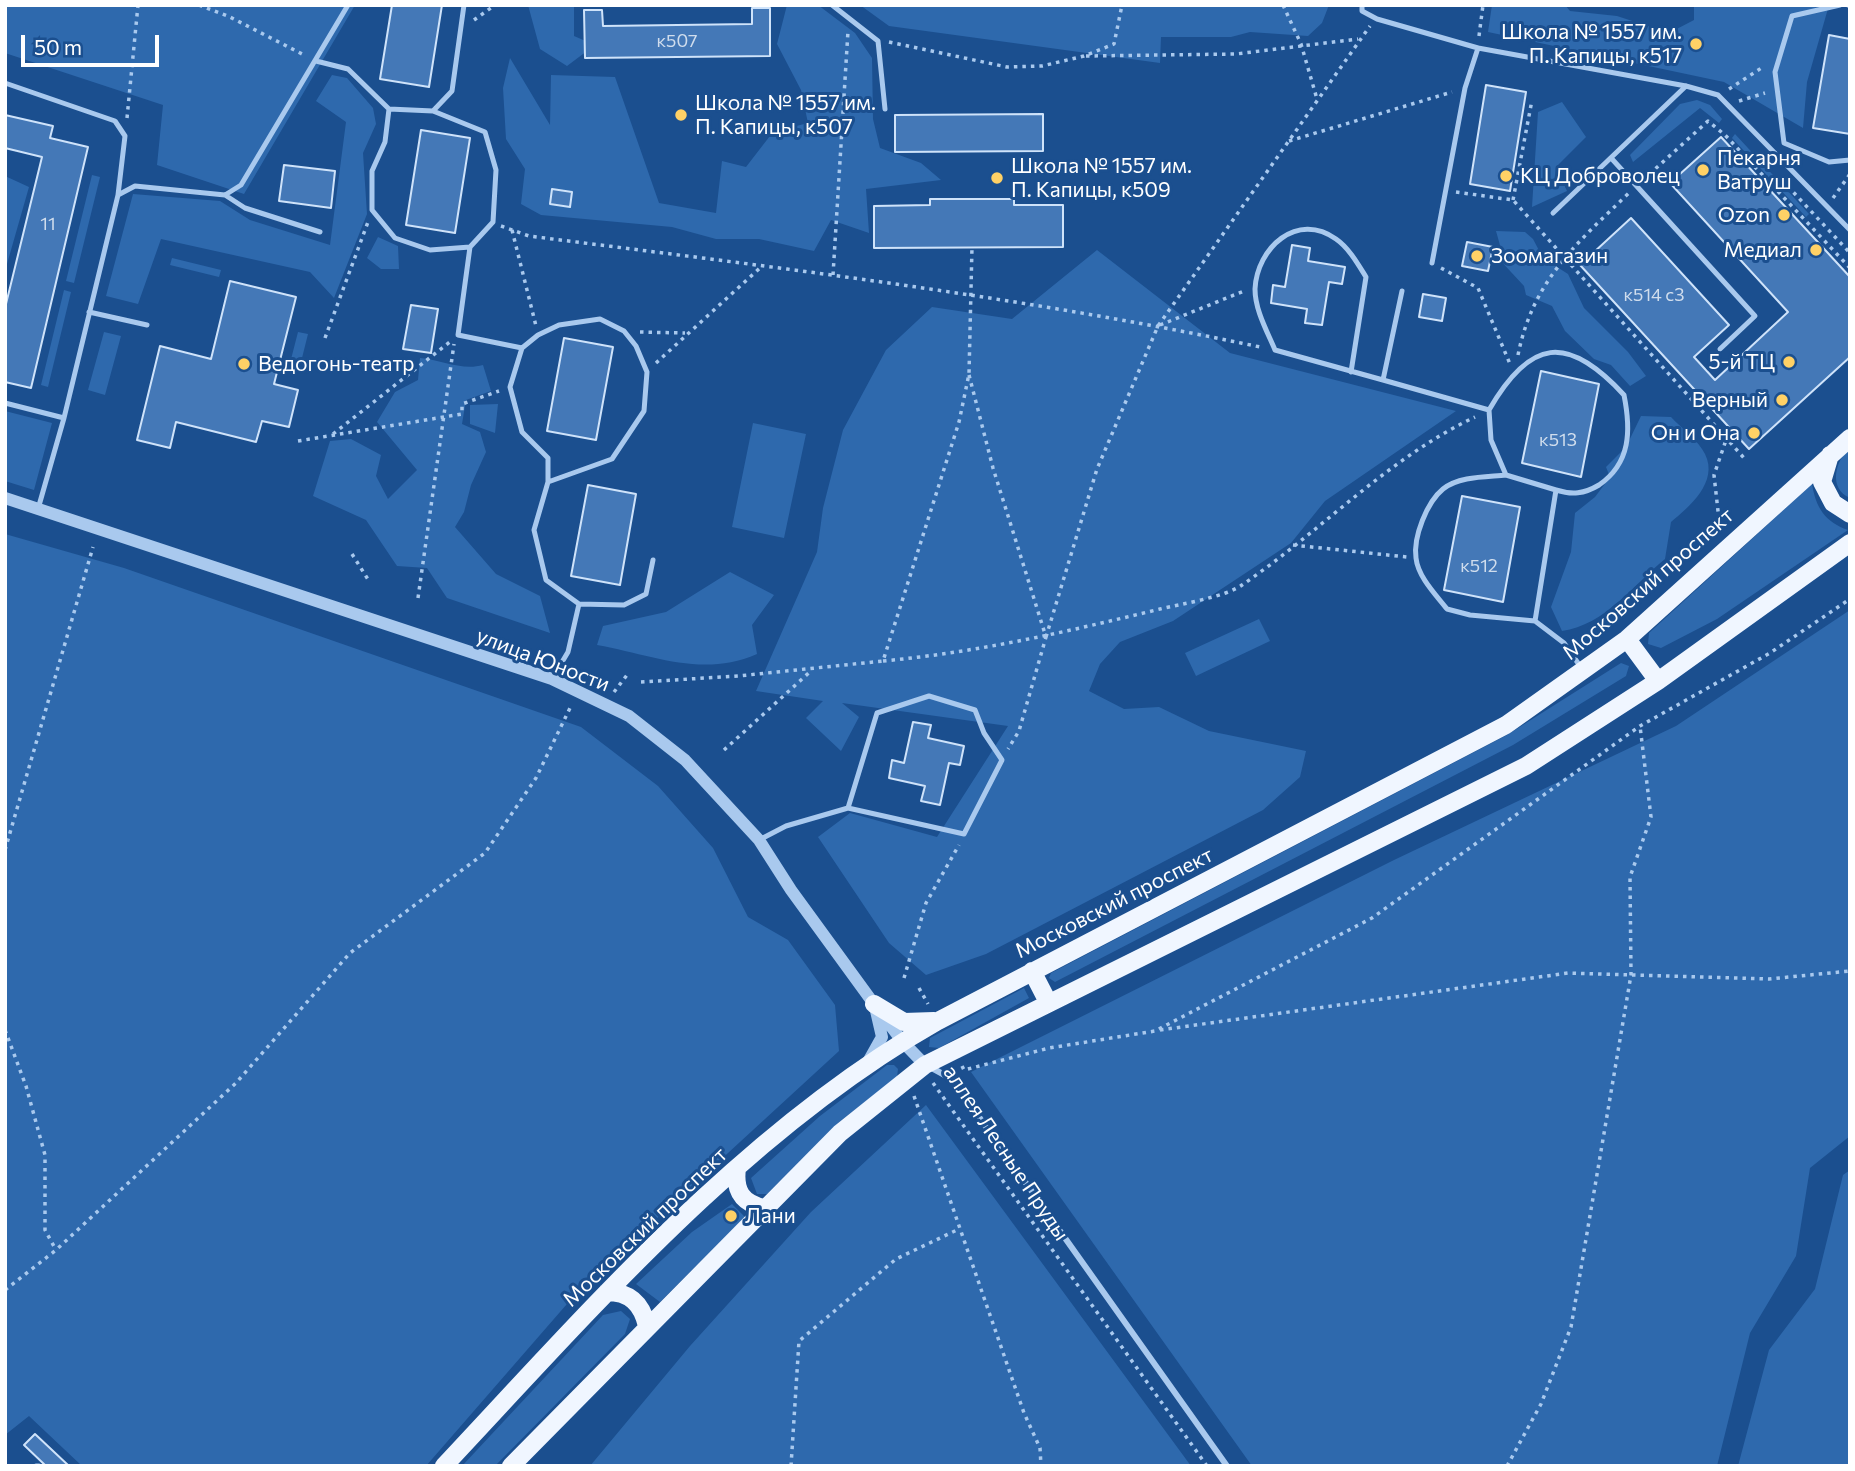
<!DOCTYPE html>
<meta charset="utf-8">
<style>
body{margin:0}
#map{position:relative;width:1855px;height:1471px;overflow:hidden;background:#1b4f8f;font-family:Commissioner,sans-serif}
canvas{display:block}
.frame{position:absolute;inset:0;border:7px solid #fff;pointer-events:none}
.scale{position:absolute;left:21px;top:35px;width:138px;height:32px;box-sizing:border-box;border:4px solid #fff;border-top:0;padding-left:9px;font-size:21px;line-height:24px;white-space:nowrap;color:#fff;-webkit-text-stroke:5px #1b4f8f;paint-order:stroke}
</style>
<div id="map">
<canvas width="1855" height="1471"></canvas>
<div class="frame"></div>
<div class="scale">50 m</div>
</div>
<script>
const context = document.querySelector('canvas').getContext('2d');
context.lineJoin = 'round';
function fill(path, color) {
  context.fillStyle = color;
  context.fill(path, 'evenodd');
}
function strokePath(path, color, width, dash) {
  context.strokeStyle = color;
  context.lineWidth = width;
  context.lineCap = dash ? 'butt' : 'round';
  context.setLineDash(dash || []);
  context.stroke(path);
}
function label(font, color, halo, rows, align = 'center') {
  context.font = font + ' Commissioner,sans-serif';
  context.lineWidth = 6;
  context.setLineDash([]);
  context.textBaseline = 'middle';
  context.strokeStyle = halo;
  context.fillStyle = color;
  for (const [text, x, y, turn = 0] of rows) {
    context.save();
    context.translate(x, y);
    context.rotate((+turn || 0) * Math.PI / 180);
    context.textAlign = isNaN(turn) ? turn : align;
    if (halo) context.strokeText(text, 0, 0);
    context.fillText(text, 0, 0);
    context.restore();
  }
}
fill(new Path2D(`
 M5 5H355L244 194 157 165 163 105 5 53Z
 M528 5H574V36L595 45 567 66 540 49Z
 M787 5H818L855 33 872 58 873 119 880 148 921 163 941 180 866 189 869 233 831 220 814 251 759 239H716L672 227 541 215 521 204 525 169 506 139 503 88 510 58 550 125 551 75 615 77 659 203 716 213 722 161 746 167 773 132 808 123 801 90 777 44Z
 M860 5H1329L1322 23 1308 36 1250 32 1231 37H1161L1160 63 889 26Z
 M1492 5H1565L1570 11 1617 16 1669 33 1694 20V5H1829L1807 82 1803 128 1724 82 1488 32Z
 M332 75 347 78 373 108 376 124 363 153 367 214 334 298 310 272 161 239 138 304 106 296 133 194 220 201 250 220 330 245 346 122 316 101Z
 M1697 100 1710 105 1722 119 1719 123 1700 108 1633 162 1630 155 1680 104Z
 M1562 102 1586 137 1556 167 1567 191 1532 207 1538 112Z
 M1735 134 1809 214 1806 217 1732 138Z
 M92 175 100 177 74 283 66 281Z
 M5 176 29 187 5 271Z
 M1496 231 1525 232 1533 239 1543 258 1568 274 1584 308 1628 352 1646 376 1630 386 1611 365 1594 359 1565 331 1552 306 1526 295 1524 286 1498 258 1501 249Z
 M378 237 398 246 399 269H381L367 258Z
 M1097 250 1230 353 1456 411 1325 501 1291 543 1173 621 1120 642 1100 664 1089 691 1124 709 1159 707 1209 731 1306 751 1300 777 1263 810 986 954 926 975 889 943 818 837 850 813 937 837 1008 726 842 703 859 717 841 751 806 718 823 701 756 691 817 552 823 508 843 430 886 350 932 307 1012 319Z
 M172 258 221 270 219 277 170 265Z
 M64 290 71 292 48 387 41 385Z
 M104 332 121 336 105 395 88 390Z
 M298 332 308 334 299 370 289 367Z
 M420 358C442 360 462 371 483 365L491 391 466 400 462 424 480 432 486 452 471 485 464 512 455 527 496 574 540 596 550 633 447 598 427 568 397 566 366 520 313 496 330 441 351 439 381 455 376 476 388 499 417 470 377 422 395 392 418 380Z
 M498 404 495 433 470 424V405Z
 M5 411 52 423 34 490 5 481Z
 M1641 416 1671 417C1681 428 1699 441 1705 454 1719 482 1689 507 1671 522L1665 559C1633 585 1605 625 1562 631L1551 607 1571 552 1575 513 1595 497 1610 477 1606 467 1626 447Z
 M753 423 806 434 784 538 732 527Z
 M1850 448V498C1828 489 1835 460 1850 448Z
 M1812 484C1816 508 1825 522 1848 530L1717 619 1661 648 1648 644 1649 633Z
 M5 534 124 568 581 727 658 786 713 848 748 917 788 940 835 1005 839 1051 580 1289 426 1466H82L29 1416 5 1435Z
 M730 572 774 595 752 625 757 654C702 678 653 655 597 645L603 626 666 612Z
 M1850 610V1136L1810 1168 1796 1256 1750 1333 1717 1466H1252L971 1072 1394 860 1676 726Z
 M1259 619 1270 641 1196 676 1185 653Z
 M1621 663 1629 666 1626 676 1513 745 1055 982 1049 978 1051 973 1507 735Z
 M1024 988 1029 998 939 1048 929 1047 930 1038Z
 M887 1065H894L898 1069 897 1077 839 1122 767 1194H757L751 1178 820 1116Z
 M926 1105 1191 1466H590L690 1346 811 1212Z
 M1850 1170V1466H1738L1769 1350 1815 1289 1843 1175Z
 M732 1204 745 1217 660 1302 636 1284 692 1232Z
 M621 1311 630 1319 625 1334 495 1466H462L603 1315Z`), '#2e69ad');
const building = new Path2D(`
 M392 5H442L429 87 380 79Z
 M752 8H770V56L585 58 584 10H602L603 26 752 24Z
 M1829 35 1850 39V134L1813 128Z
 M1486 85 1526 92 1510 191 1470 184Z
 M1043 114V151L895 152V115Z
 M5 115 53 126 50 138 88 147 31 388 5 382V308L42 157 5 148Z
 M421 130 470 138 455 233 406 225Z
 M1721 137 1850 277V357L1749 449 1580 265 1631 218 1729 325 1694 357 1715 380 1788 312 1670 183Z
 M284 165 335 171 331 208 279 201Z
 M552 189 572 192 570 207 550 204Z
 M930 199H1014V205H1063V247L874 248V206L930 205Z
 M1467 242 1493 247 1488 271 1462 266Z
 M1292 245 1310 248 1308 261 1345 267 1342 284 1329 282 1322 325 1305 323 1307 309 1271 303 1273 285 1285 287Z
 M230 281 296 297 274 384 298 390 289 427 262 421 256 442 176 422 170 448 137 440 160 346 211 359Z
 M1423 294 1446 298 1442 321 1419 317Z
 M411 305 438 309 431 353 403 349Z
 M564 338 613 347 596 440 547 431Z
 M1541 371 1599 384 1581 477 1522 463Z
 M588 485 636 494 620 585 571 576Z
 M1462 496 1520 507 1503 602 1444 590Z
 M913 722 931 725 928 738 964 746 960 765 949 763 940 805 921 801 925 786 889 778 892 760 904 763Z
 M35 1434 69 1466H46L24 1445Z`);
fill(building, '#4478b7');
strokePath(building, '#cfe3fa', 2);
strokePath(new Path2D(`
 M199 5 230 17 304 55
 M1283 5 1301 44 1317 99
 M474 20 495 5
 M1479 36 1483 5
 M889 42 1007 67 1042 66 1084 56 1114 44 1122 5
 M1086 56 1236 54 1358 39
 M1729 89 1763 67
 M1739 101 1765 93
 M127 118 138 5
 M1289 141 1452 92
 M1643 180 1708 121 1725 135 1850 268
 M1782 180 1850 253
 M1456 192 1513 200 1744 458
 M1833 198 1850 174
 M1513 200 1532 100
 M501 226 529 236C773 267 1019 296 1260 347
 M512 230 536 326
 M1441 268 1478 288 1510 364
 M833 275 848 31
 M1160 325 1244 291
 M640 332 685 333
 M325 338 368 222
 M1518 355C1533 280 1577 243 1630 192
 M656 363 761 267
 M969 375 993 468 1046 637 1019 731 1008 749
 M333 434 451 341
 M298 441 462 414V404L499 391
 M1719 520 1714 475 1726 440
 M1293 545 1407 557
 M352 554 369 581
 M418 598 454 344
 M1046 637 1097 469 1158 326 1370 26
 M883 661C979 652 1066 632 1160 609 1181 604 1225 597 1242 585 1320 532 1388 458 1475 417
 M641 682 738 676 883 661 959 422 969 374 972 247
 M614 692 627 675
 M724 750 812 670
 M5 850 93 547
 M904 978 926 903 959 845
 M919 988 928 1004
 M5 1030 26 1086 45 1155V1230L56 1250
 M1160 1030 1568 973 1769 979 1850 971
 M962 1066 964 1070 1049 1048 1155 1031 1372 918 1640 726 1770 653 1850 599
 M933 1083 1207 1466
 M914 1096 1024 1413 1040 1448 1041 1466
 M5 1290 56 1250 236 1083 350 953 485 853 536 778 570 708
 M791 1466 799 1341 896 1259 959 1229
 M1507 1466 1541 1404 1571 1327 1631 975 1630 877 1651 817 1640 726`), '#a9c9ee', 3.5, [3.5, 5]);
strokePath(new Path2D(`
 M832 5 878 41 885 109
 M1362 5V11L1377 19 1478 48 1686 86 1718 95 1850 230
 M1840 5 1792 16 1775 72 1784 143 1829 162 1850 160
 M1848 5 1850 6
 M316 61 348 69 389 109 433 111 452 91 464 5
 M5 83 115 121 125 136 118 195
 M389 109 385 142 372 171V210L395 238 430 250 470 247 493 222 496 170 485 132 433 111
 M1612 159 1755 316 1720 349
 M225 195 245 208 320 232
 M1553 213 1686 86
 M470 247 458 335 522 348 510 387 522 432 548 458V482L534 530 546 580 579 604 624 605 646 594 653 560
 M1432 263 1465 88 1478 48
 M1402 291 1383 380 1489 410 1491 440 1506 475 1556 490 1535 621 1564 643 1580 666
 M89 312 147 325
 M522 348 538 335 559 325 600 319 624 331 636 346 647 372 644 411 612 459 548 482
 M1351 372 1366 277C1358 264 1349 248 1336 239 1297 211 1257 248 1255 289 1255 310 1267 331 1275 350L1383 380
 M5 403 64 418
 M1489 410C1530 339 1567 333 1624 395 1631 430 1631 463 1599 485 1584 494 1572 495 1556 490
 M1506 475C1487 477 1459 476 1443 489 1427 502 1413 537 1416 558 1418 577 1436 595 1447 609L1470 615 1535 621
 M38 509 64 418 118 195 135 186 225 195 241 185 348 5
 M552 679 568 652 579 604
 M759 840 786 826 848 808 877 713 929 696 975 710 984 733 1002 760 964 834 848 808
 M36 1466H39`), '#a9c9ee', 5);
strokePath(new Path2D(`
 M928 1066 952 1079 1227 1466`), '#a9c9ee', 6);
strokePath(new Path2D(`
 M5 498 552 679 629 716 685 760 759 840 791 890 874 1004 902 1041 925 1065
 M868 1062 882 1037 876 1011`), '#a9c9ee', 12);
strokePath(new Path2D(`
 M1830 455 1822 482 1833 503 1850 514
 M1627 639 1658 681
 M1032 971 1048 1002
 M874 1004 904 1022 934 1021
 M737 1168C734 1191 742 1203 764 1208
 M607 1292C630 1292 642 1304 647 1326
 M444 1466C593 1307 746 1130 938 1021L1506 725 1627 639 1850 438
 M511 1466 840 1133 925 1065 1526 766 1658 681 1850 543`), '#f0f6ff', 18);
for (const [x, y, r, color] of [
 [1696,44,7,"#ffd166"],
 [681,115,7,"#ffd166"],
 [1703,170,7,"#ffd166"],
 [1506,176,7,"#ffd166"],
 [997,178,7,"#ffd166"],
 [1784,215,7,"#ffd166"],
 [1816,250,7,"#ffd166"],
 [1477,256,7,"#ffd166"],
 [1789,362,7,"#ffd166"],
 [244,364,7,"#ffd166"],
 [1782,400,7,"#ffd166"],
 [1754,433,7,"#ffd166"],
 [731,1216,7,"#ffd166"]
]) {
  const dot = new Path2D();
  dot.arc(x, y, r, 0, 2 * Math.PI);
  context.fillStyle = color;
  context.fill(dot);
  strokePath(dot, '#1b4f8f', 2.5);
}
label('18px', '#d0dded', null, [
 ["к507",677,41],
 ["11",48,224],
 ["к514 с3",1654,295],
 ["к513",1558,440],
 ["к512",1479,566]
]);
label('21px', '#fff', '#1b4f8f', [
 ["Школа № 1557 им.",1682,32,"right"],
 ["П. Капицы, к517",1682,56,"right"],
 ["Школа № 1557 им.",695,103],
 ["П. Капицы, к507",695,127],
 ["Пекарня",1717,158],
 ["Ватруш",1717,182],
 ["Школа № 1557 им.",1011,166],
 ["П. Капицы, к509",1011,190],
 ["КЦ Доброволец",1520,176],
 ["Ozon",1770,215,"right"],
 ["Медиал",1802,250,"right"],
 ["Зоомагазин",1491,256],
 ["5-й ТЦ",1775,362,"right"],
 ["Ведогонь-театр",258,364],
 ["Верный",1768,400,"right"],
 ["Он и Она",1740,433,"right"],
 ["Лани",745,1216]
], 'left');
label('21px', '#fff', '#1b4f8f', [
 ["Московский проспект",1648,584,-41],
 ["улица Юности",543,660,21],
 ["Московский проспект",1114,903,-27],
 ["аллея Лесные Пруды",1006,1153,56],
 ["Московский проспект",645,1227,-44]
]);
</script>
